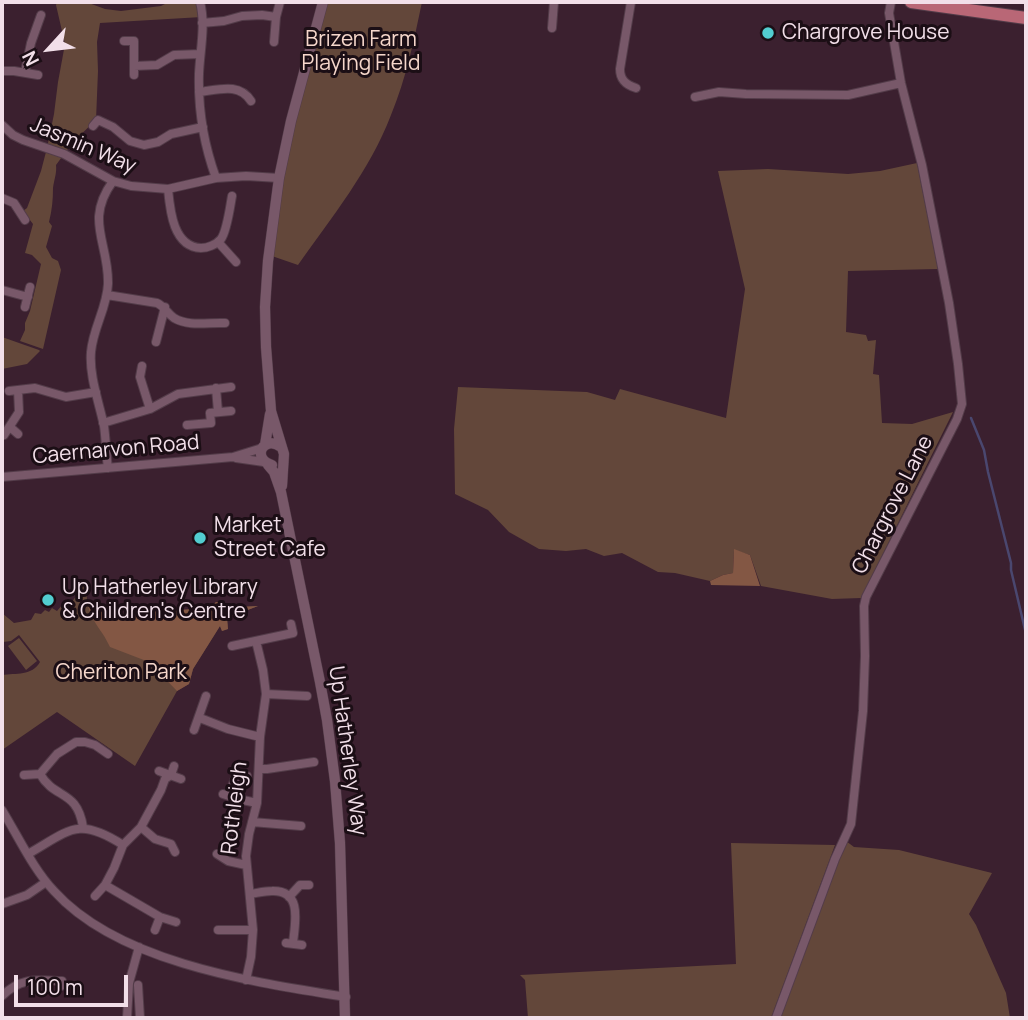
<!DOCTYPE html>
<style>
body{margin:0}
#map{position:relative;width:1028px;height:1020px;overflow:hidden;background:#3b202f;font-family:Manrope,sans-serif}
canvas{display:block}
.frame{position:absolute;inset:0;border:4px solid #f2dfe9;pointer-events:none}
.north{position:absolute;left:14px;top:14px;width:70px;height:70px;-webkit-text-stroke:5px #1b0e15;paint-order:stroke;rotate:243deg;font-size:19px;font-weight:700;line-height:28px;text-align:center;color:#f2dfe9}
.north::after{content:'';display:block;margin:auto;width:24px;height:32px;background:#f2dfe9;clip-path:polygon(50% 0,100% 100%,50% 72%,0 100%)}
.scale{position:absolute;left:14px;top:975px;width:114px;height:32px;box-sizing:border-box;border:4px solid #f2dfe9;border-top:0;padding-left:9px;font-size:21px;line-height:24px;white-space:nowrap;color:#f2dfe9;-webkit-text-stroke:5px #1b0e15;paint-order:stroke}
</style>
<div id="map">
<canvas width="1028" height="1020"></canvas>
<div class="frame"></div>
<div class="north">N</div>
<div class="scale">100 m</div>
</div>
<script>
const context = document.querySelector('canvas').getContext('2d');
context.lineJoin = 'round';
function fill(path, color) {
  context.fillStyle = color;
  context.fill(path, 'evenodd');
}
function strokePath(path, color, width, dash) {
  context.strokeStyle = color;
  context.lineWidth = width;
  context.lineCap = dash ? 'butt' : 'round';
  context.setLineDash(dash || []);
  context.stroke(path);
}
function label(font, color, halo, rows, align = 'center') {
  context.font = font + ' Manrope,sans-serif';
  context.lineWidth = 6;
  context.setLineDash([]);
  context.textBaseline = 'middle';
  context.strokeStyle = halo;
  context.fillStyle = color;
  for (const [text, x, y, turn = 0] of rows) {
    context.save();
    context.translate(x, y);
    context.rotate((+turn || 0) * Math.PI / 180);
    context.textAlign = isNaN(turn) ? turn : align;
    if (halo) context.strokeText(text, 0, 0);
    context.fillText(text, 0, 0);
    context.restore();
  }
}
fill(new Path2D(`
 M57 2H86L105 9 121 11 161 6 169 2H200L202 17 100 23 97 42 98 71 96 120 73 142 56 165C57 173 54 180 53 188 53 200 52 210 49 222L52 226 46 247 52 258 58 261 61 270 43 349 20 341 25 330V323L30 311 41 264 32 255 25 253 33 224 23 211 27 208 41 171 47 148 54 114 58 82 65 44 56 5Z
 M323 2H422C414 40 406 79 391 115 370 170 332 217 298 265L269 255 273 221Z
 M917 163 938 269 848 271 846 332 866 335 868 341 876 340 873 374 879 375 882 423 912 424 953 412 861 598 832 599 761 586 750 555 734 550 733 573 723 575 710 581 675 573 658 572 622 553 604 556 586 549 566 551 539 549 509 532 488 510 455 494 454 429 458 387 587 392 615 400 620 389 726 418 745 289 718 171 768 169 848 174 880 171Z
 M2 337 39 350 40 351 27 364 2 369Z
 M86 581 87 600 105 615 210 608 216 602H221L222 608 258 606 227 618 228 629 222 631 220 626 193 669 189 684 177 691 135 766 57 712 2 750V675C16 673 32 676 40 662L19 635 11 641 3 642 2 640V613L14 623 31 620 35 613 41 614 45 610 49 612 52 608 57 611 63 604 68 608 78 593 76 585Z
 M19 638 37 661 26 670 8 646Z
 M846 841 854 847 899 850 992 873 969 914 976 925 1006 993 1010 1018H779Z
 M731 843 835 845 771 1018H528L525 980 520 975 736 964Z`), '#63473a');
fill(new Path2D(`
 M734 549 750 555 760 586 711 585 710 581 723 575 733 573Z
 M87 600 105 615 210 608 216 602H221L222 608 258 606 227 618 228 629 222 631 220 626 193 669 189 684 177 691 149 662 110 647C101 627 90 622 87 600Z`), '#835744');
strokePath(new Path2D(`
 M971 418 984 450 988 472 1011 563V570L1026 634`), '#4a476f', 2.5);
const minor = new Path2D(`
 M200 2C206 25 200 50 199 74 198 109 204 145 216 178
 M631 2 620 69C620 80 626 85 636 88
 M202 23 224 21 242 16 262 15 276 17
 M552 28 554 2
 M124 41H134V75
 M274 42 276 17 280 2
 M134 66 157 65 174 55 200 54
 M2 71H14L38 75
 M25 72 31 43 41 15
 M199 92C218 90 239 82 251 101
 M695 97 719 92 746 94 848 95 901 83
 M2 125 13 135 23 140 64 154 113 181 131 186 168 189 216 178 246 176 279 178
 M93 126 98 120 113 127 130 141 144 145 158 142 171 134 203 127
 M168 189C170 210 173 247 201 248 207 248 216 245 221 239 227 231 230 207 232 196
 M2 198 14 203 25 220
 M218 242 236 262
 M2 290 28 297
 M107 295 157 303C164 306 167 313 174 318 189 327 209 322 225 323
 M25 307 30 287
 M156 342 165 307
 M142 366 140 377 150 409
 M216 388 218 412
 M9 391 35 388 66 397 96 392
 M103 423 150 409 178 394 231 387
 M187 425 211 423 210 413 231 411
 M10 427 18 434
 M4 435 19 412 18 390
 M236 458 264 462
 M108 468C106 454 106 440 104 426 99 402 89 376 91 352 93 328 107 308 108 284 109 242 84 221 113 181
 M2 477 233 457 262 448
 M232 646 293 633 291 624
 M266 694 307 696
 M200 718 228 729 260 737
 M194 730 206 696
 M259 769H267L314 762
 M159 771 181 779
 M40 774C55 800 77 789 83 827
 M24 775 40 774 57 754 76 742H85L95 745 108 754
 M223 794 238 799 257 803
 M229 796 237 772 247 776
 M2 810C18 836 33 869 54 891 119 963 253 982 346 997
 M252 822 301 826
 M141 827 155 839 171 844 175 852
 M28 854C70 830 78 816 123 845
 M217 854 228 861 246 865
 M105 885 160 917 176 922
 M250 894C257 893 265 891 272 891 303 890 295 923 293 943
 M95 896 105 885 114 868 123 845 141 827 161 790 165 779 171 775 174 766
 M289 897 300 885H309
 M2 904 27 895 46 882
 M155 930 160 917
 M218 930H253
 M286 943 302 945
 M246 980 251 957 253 930 246 856 249 834 257 803 260 737 266 694 263 670 256 641
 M138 985 140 1018
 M2 996C21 977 36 980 62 981L61 986
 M127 1018 129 983 139 947
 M776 1018 835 859 851 824 863 711 865 656 864 606 866 597 957 419 962 404 958 364 949 303 922 165 901 83 889 13 891 2`);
const tertiary = new Path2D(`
 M265 445 270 414
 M268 465 274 472 281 492 320 682 327 720 335 781 340 843 345 1018
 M272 465C251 459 263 434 281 447
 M282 486 284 454 271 411 266 347 265 307 268 261 279 178 291 121 323 2`);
const primary = new Path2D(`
 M911 2 1026 18`);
strokePath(minor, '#533c49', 10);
strokePath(tertiary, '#533c49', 11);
strokePath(primary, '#533c49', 14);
strokePath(minor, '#785869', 8);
strokePath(tertiary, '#785869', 10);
strokePath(primary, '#b96776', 12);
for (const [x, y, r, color] of [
 [768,33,7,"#52cdd0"],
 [200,538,7,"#52cdd0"],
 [48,600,7,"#52cdd0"]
]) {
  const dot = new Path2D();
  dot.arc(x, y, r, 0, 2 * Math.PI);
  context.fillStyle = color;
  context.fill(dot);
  strokePath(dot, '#1b0e15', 2.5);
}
label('21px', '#f2dfe9', '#1b0e15', [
 ["Chargrove House",782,33],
 ["Market",214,526],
 ["Street Cafe",214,550],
 ["Up Hatherley Library",62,588],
 ["& Children's Centre",62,612]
], 'left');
label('21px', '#f6d7cb', '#1b0e15', [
 ["Brizen Farm",361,40],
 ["Playing Field",361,64],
 ["Cheriton Park",121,673]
]);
label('21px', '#f2dfe9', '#1b0e15', [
 ["Jasmin Way",83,146,23],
 ["Caernarvon Road",116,450,-5],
 ["Chargrove Lane",893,505,-63],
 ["Up Hatherley Way",347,751,82],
 ["Rothleigh",235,808,-83]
]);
</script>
